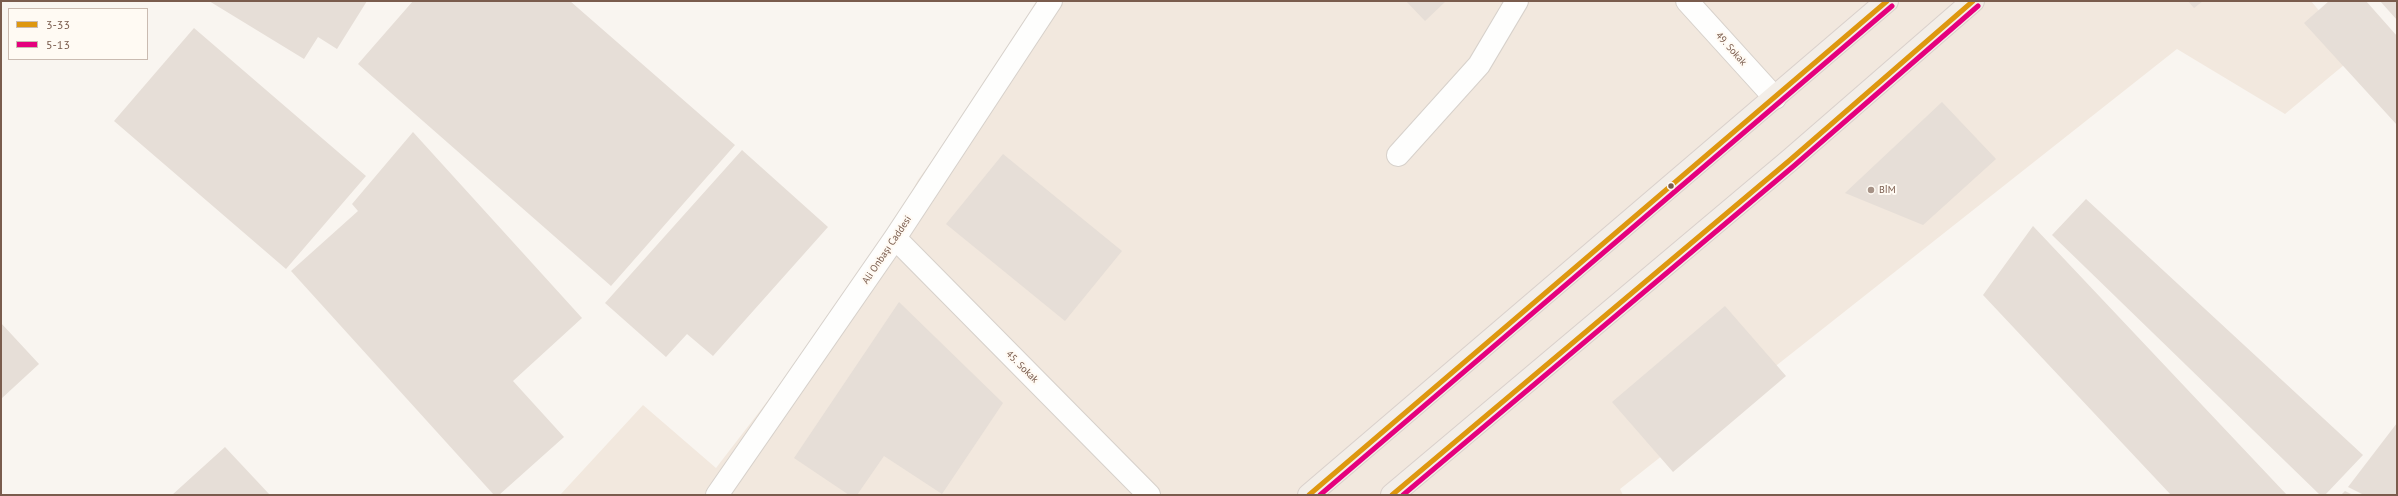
<!DOCTYPE html>
<meta charset="utf-8">
<style>
body{margin:0}
#map{position:relative;width:2398px;height:496px;overflow:hidden;background:#f9f5f0;font-family:"PT Sans",sans-serif}
canvas{display:block}
.frame{position:absolute;inset:0;border:2px solid #7a5c4d;pointer-events:none}
.legend{position:absolute;left:8px;top:8px;width:140px;height:52px;box-sizing:border-box;background:#fffaf3;border:1px solid #cabbb1;margin:0;padding:5px 7px;list-style:none;font-size:12px;color:#7a5c4d}
.legend li{display:flex;align-items:center;gap:8px;height:20px}
.legend b{width:20px;border:1px solid #cabbb1}
</style>
<div id="map">
<canvas width="2398" height="496"></canvas>
<div class="frame"></div>
<ul class="legend">
<li><b style="height:5px;background:#de970f"></b>3-33</li>
<li><b style="height:5px;background:#e5007d"></b>5-13</li>
</ul>
</div>
<script>
const context = document.querySelector('canvas').getContext('2d');
context.lineJoin = 'round';
function fill(path, color) {
  context.fillStyle = color;
  context.fill(path, 'evenodd');
}
function strokePath(path, color, width, dash) {
  context.strokeStyle = color;
  context.lineWidth = width;
  context.lineCap = dash ? 'butt' : 'round';
  context.setLineDash(dash || []);
  context.stroke(path);
}
function label(font, color, halo, rows, align = 'center') {
  context.font = font + ' "PT Sans",sans-serif';
  context.lineWidth = 4;
  context.setLineDash([]);
  context.textBaseline = 'middle';
  context.strokeStyle = halo;
  context.fillStyle = color;
  for (const [text, x, y, turn = 0] of rows) {
    context.save();
    context.translate(x, y);
    context.rotate((+turn || 0) * Math.PI / 180);
    context.textAlign = isNaN(turn) ? turn : align;
    if (halo) context.strokeText(text, 0, 0);
    context.fillText(text, 0, 0);
    context.restore();
  }
}
fill(new Path2D(`
 M1046 1H2311L2356 55 2285 114 2177 49 1620 489 1623 495H560L643 405 716 468 873 264 918 180Z`), '#f2e8de');
fill(new Path2D(`
 M209 1H367L337 49 318 37 304 59Z
 M413 1H570L735 145 611 286 358 64Z
 M1406 1H1446L1425 21Z
 M2188 1H2203L2194 8Z
 M2329 1H2366L2397 36V125L2304 23Z
 M2380 1H2397V20Z
 M194 28 366 176 286 269 114 121Z
 M1942 102 1996 159 1923 225 1845 193Z
 M413 132 582 318 513 381 564 437 499 495H494L291 271 358 211 352 204Z
 M742 150 828 227 713 356 687 334 666 357 605 303Z
 M1003 154 1122 251 1065 321 946 224Z
 M2086 199 2363 455 2325 495H2320L2052 235Z
 M2033 226 2287 495H2171L1983 295Z
 M899 302 1003 403 942 494 884 456 857 495H849L794 458Z
 M1725 306 1786 376 1673 472 1612 402Z
 M1 323 39 364 1 399Z
 M2397 423V495H2364L2348 487Z
 M225 447 270 495H172Z
 M2345 491 2353 495H2341Z`), '#e6ded7');
const minor = new Path2D(`
 M1687 1 1775 98
 M1398 155 1479 65 1517 1
 M895 238 1149 495
 M717 495 895 238 1051 1`);
const primary = new Path2D(`
 M1309 495 1887 1
 M1392 495 1790 160 1973 1`);
strokePath(minor, '#d7d1cb', 24);
strokePath(primary, '#dad1cc', 24);
strokePath(minor, '#fefefd', 22);
strokePath(primary, '#f3eee8', 22);
strokePath(new Path2D(`
 M1309 495 1887 1
 M1392 495 1790 160 1973 1`), '#de970f', 5);
strokePath(new Path2D(`
 M1320 495 1892 6
 M1403 495 1795 165 1978 6`), '#e5007d', 5);
for (const [x, y, r, color] of [
 [1671,186,3.5,"#7a5c4d"],
 [1871,190,4,"#a69286"]
]) {
  const dot = new Path2D();
  dot.arc(x, y, r, 0, 2 * Math.PI);
  context.fillStyle = color;
  context.fill(dot);
  strokePath(dot, '#fffaf3', 1.5);
}
label('10px', '#7a5c4d', '#fffaf3', [
 ["49. Sokak",1731,49,48],
 ["Ali Onbaşı Caddesi",887,250,-56],
 ["45. Sokak",1022,367,45]
]);
label('10px', '#7a5c4d', '#fffaf3', [
 ["BİM",1879,190]
], 'left');
</script>
